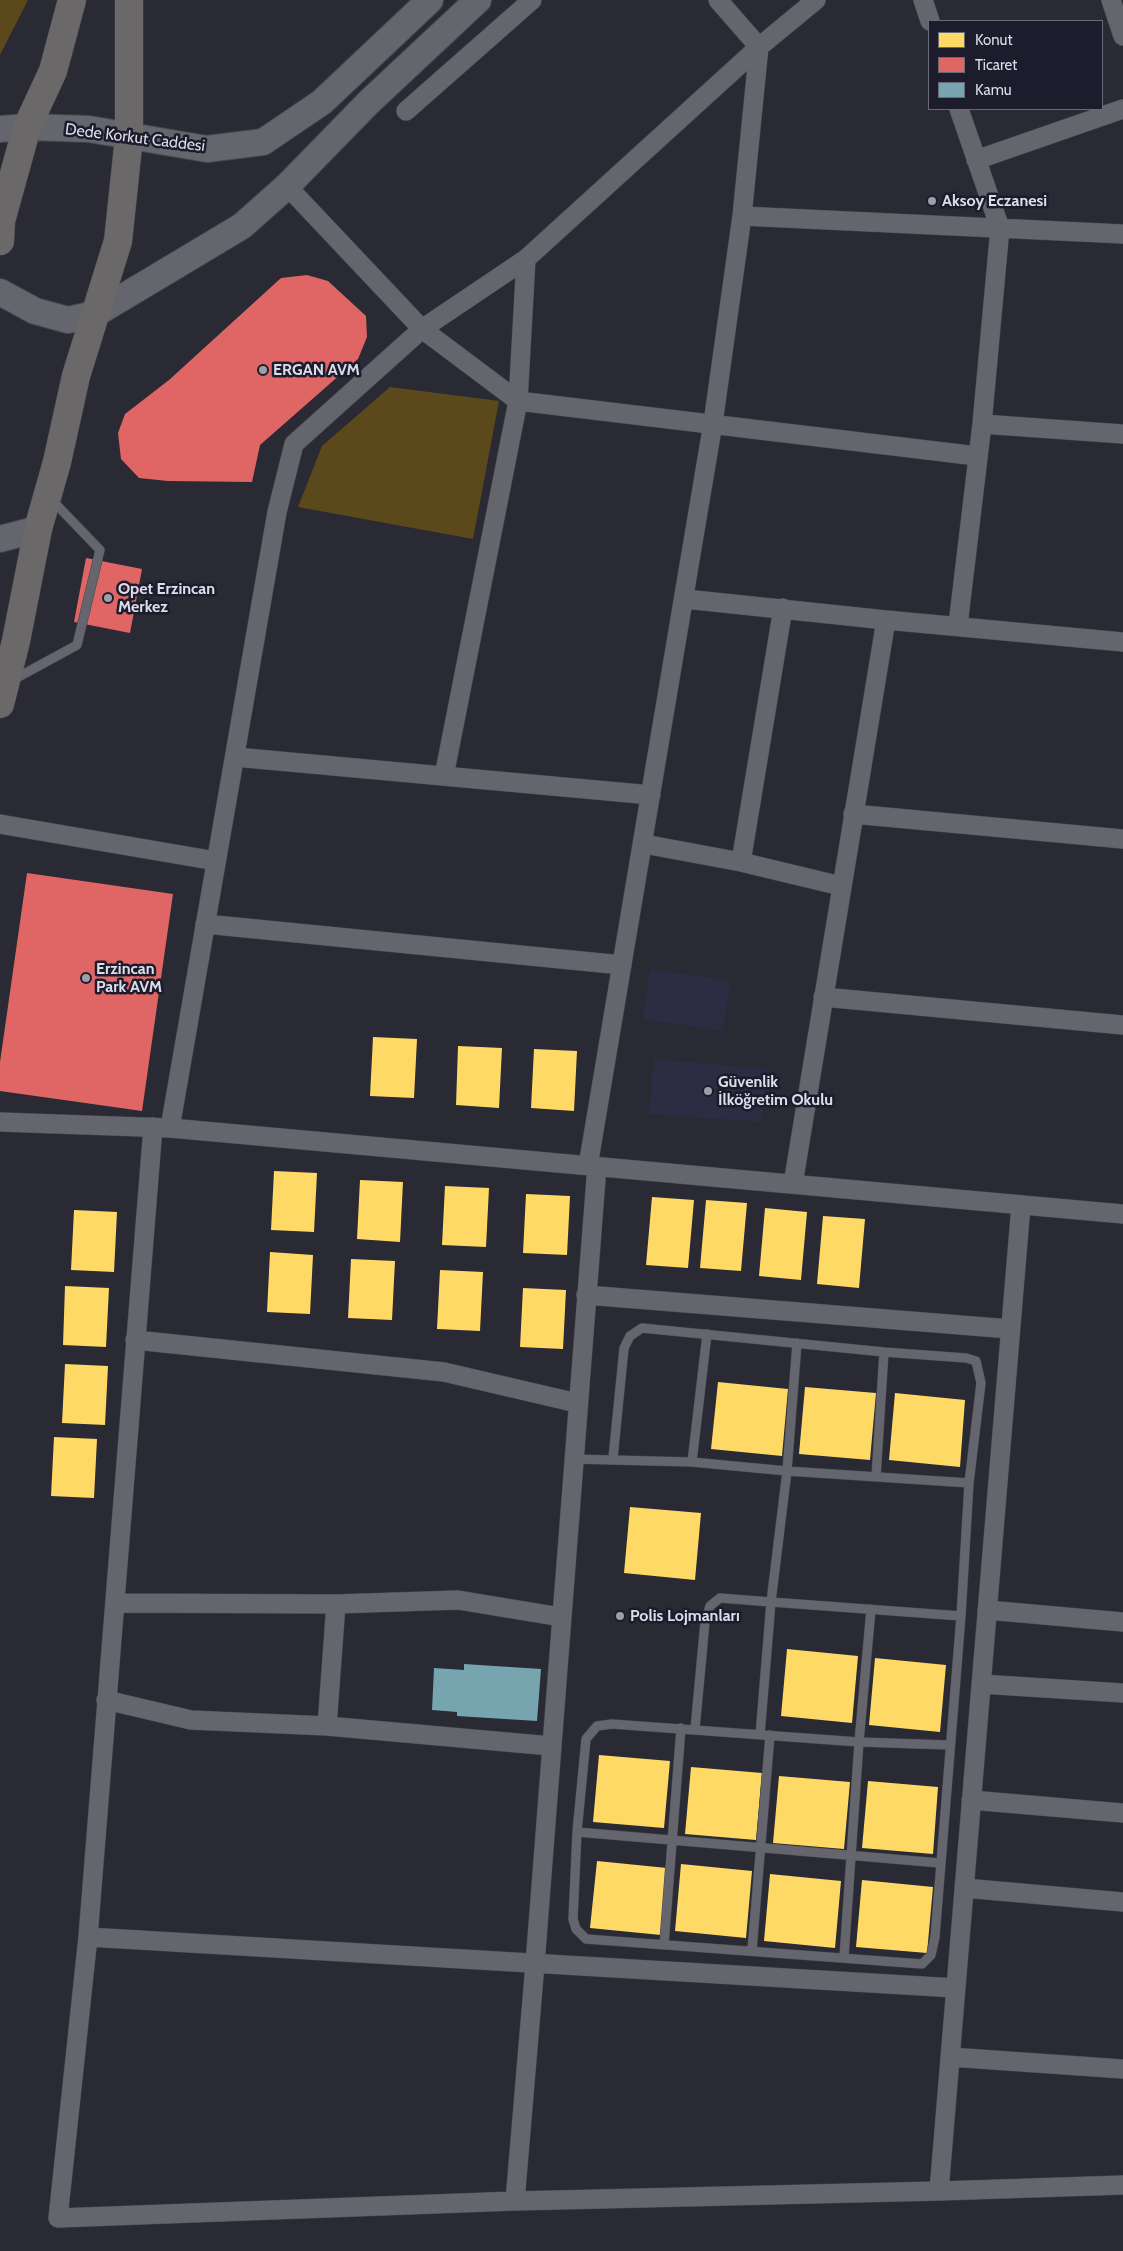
<!DOCTYPE html>
<meta charset="utf-8">
<style>
body{margin:0}
#map{position:relative;width:1123px;height:2251px;overflow:hidden;background:#292a33;font-family:Cabin,sans-serif}
canvas{display:block}
.legend{position:absolute;left:928px;top:20px;width:175px;height:90px;box-sizing:border-box;background:#1c1c2d;border:1px solid #696978;margin:0;padding:6px 9px;list-style:none;font-size:15px;color:#dcdde9}
.legend li{display:flex;align-items:center;gap:10px;height:25px}
.legend b{width:25px;border:1px solid #696978}
</style>
<div id="map">
<canvas width="1123" height="2251"></canvas>
<ul class="legend">
<li><b style="height:14px;background:#ffd966"></b>Konut</li>
<li><b style="height:14px;background:#e06666"></b>Ticaret</li>
<li><b style="height:14px;background:#76a5af"></b>Kamu</li>
</ul>
</div>
<script>
const context = document.querySelector('canvas').getContext('2d');
context.lineJoin = 'round';
function fill(path, color) {
  context.fillStyle = color;
  context.fill(path, 'evenodd');
}
function strokePath(path, color, width, dash) {
  context.strokeStyle = color;
  context.lineWidth = width;
  context.lineCap = dash ? 'butt' : 'round';
  context.setLineDash(dash || []);
  context.stroke(path);
}
function label(font, color, halo, rows, align = 'center') {
  context.font = font + ' Cabin,sans-serif';
  context.lineWidth = 5;
  context.setLineDash([]);
  context.textBaseline = 'middle';
  context.strokeStyle = halo;
  context.fillStyle = color;
  for (const [text, x, y, turn = 0] of rows) {
    context.save();
    context.translate(x, y);
    context.rotate((+turn || 0) * Math.PI / 180);
    context.textAlign = isNaN(turn) ? turn : align;
    if (halo) context.strokeText(text, 0, 0);
    context.fillText(text, 0, 0);
    context.restore();
  }
}
fill(new Path2D(`
 M650 969 731 981 723 1031 643 1019Z
 M654 1059 767 1069 762 1122 649 1114Z`), '#2c2c42');
fill(new Path2D(`
 M0 0H28L0 55Z
 M390 387 499 401 473 539 298 507 322 446Z`), '#5b491b');
fill(new Path2D(`
 M373 1037 417 1039 414 1098 370 1096Z
 M458 1046 502 1048 499 1108 456 1105Z
 M534 1049 577 1051 574 1111 531 1108Z
 M274 1171 317 1173 314 1232 271 1230Z
 M360 1180 403 1182 400 1242 357 1239Z
 M445 1186 489 1188 486 1247 442 1245Z
 M526 1194 570 1196 567 1255 523 1253Z
 M652 1197 694 1200 688 1268 646 1265Z
 M706 1200 747 1203 741 1271 700 1268Z
 M765 1208 807 1212 801 1280 759 1276Z
 M74 1210 117 1212 114 1272 71 1270Z
 M823 1216 865 1219 859 1288 817 1284Z
 M270 1252 313 1255 310 1314 267 1312Z
 M351 1259 395 1261 392 1320 348 1318Z
 M440 1270 483 1272 480 1331 437 1329Z
 M65 1286 109 1288 106 1347 63 1345Z
 M523 1288 566 1290 563 1349 520 1347Z
 M65 1364 108 1366 105 1425 62 1423Z
 M718 1382 788 1389 782 1456 711 1449Z
 M805 1387 876 1393 870 1460 799 1454Z
 M895 1393 965 1400 960 1467 889 1460Z
 M54 1437 97 1439 94 1498 51 1496Z
 M630 1507 701 1513 695 1580 624 1573Z
 M787 1649 858 1656 852 1723 781 1716Z
 M875 1658 946 1665 940 1732 869 1725Z
 M599 1755 670 1761 664 1828 593 1822Z
 M691 1767 762 1773 756 1840 685 1834Z
 M779 1776 850 1782 844 1849 773 1843Z
 M868 1781 938 1787 933 1854 862 1848Z
 M597 1861 667 1868 661 1935 590 1928Z
 M681 1864 752 1871 746 1938 675 1931Z
 M770 1874 841 1881 835 1948 764 1941Z
 M862 1880 933 1887 927 1953 856 1947Z`), '#ffd966');
fill(new Path2D(`
 M307 275 328 281 366 316 367 337 358 359 260 445 252 482 168 481 139 478 121 459 118 433 125 414 169 380 281 278Z
 M86 558 142 569 130 633 74 622Z
 M27 873 173 894 142 1111 0 1091V1062Z`), '#e06666');
fill(new Path2D(`
 M464 1664 541 1669 537 1721 457 1716V1712L432 1710 434 1668 464 1670Z`), '#76a5af');
const service = new Path2D(`
 M11 681 77 645 100 550 50 498
 M613 1458 624 1348 630 1336 642 1328 884 1352 966 1358 976 1361 981 1383 969 1483 961 1616 935 1937 931 1955 922 1964 586 1939 576 1929 573 1919 577 1832 586 1739 597 1726 612 1724 859 1742 949 1745
 M573 1459 692 1462 787 1471 969 1483
 M692 1462 707 1334
 M876 1477 884 1352
 M695 1729 705 1622 710 1606 720 1598 771 1602 787 1471 797 1343
 M760 1735 771 1602 961 1616
 M577 1832 940 1863
 M664 1945 681 1728
 M752 1950 770 1735
 M844 1957 859 1742 871 1609`);
const minor = new Path2D(`
 M923 0 930 21
 M1111 0 1123 36
 M406 111 532 0
 M976 160 1123 109
 M287 186 422 329 518 401 977 456
 M742 216 1123 234
 M982 424 1123 434
 M685 599 886 620 1123 642
 M958 625 982 424 1000 228 959 109
 M235 757 651 795
 M444 776 518 401 526 259
 M853 814 1123 839
 M0 824 216 861
 M644 844 741 862 841 886
 M741 862 783 608
 M205 924 622 965
 M823 997 1123 1025
 M0 1122 170 1128 1123 1214
 M153 1127 88 1937 58 2218 515 2201 535 1964 597 1166
 M170 1128 277 512 294 444 422 329 526 259 759 47 816 0
 M588 1166 713 423 742 216 759 47 718 0
 M793 1184 886 620
 M1021 1205 939 2191 1123 2185
 M586 1295 1010 1329
 M135 1340 444 1372 577 1403
 M115 1603 336 1604 458 1600 561 1617
 M987 1610 1123 1622
 M981 1684 1123 1693
 M106 1700 191 1720 327 1726 551 1746
 M327 1726 336 1604
 M971 1800 1123 1813
 M964 1888 1123 1902
 M88 1937 956 1988
 M950 2057 1123 2069
 M515 2201 939 2191`);
const secondary = new Path2D(`
 M0 129 27 127 89 129 207 149 263 142 322 102 430 0
 M0 292 35 311 68 320 95 314 242 226 287 186 369 102 478 0
 M0 539 38 529`);
const primary = new Path2D(`
 M0 241 1 221 27 127 53 71 72 0
 M0 704 16 641 38 529 57 462 76 376 118 241 129 137V0`);
strokePath(service, '#474750', 10);
strokePath(minor, '#474750', 20);
strokePath(secondary, '#474750', 28);
strokePath(primary, '#474750', 29);
strokePath(service, '#64656d', 9);
strokePath(minor, '#64656d', 19);
strokePath(secondary, '#64656d', 26);
strokePath(primary, '#6a6869', 28);
for (const [x, y, r, color] of [
 [932,201,5,"#9d9ea9"],
 [263,370,5,"#9d9ea9"],
 [108,598,5,"#9d9ea9"],
 [86,978,5,"#9d9ea9"],
 [708,1091,5,"#9d9ea9"],
 [620,1616,5,"#9d9ea9"]
]) {
  const dot = new Path2D();
  dot.arc(x, y, r, 0, 2 * Math.PI);
  context.fillStyle = color;
  context.fill(dot);
  strokePath(dot, '#1c1c2d', 2);
}
label('16px', '#dcdde9', '#1c1c2d', [
 ["Dede Korkut Caddesi",135,138,7]
]);
label('bold 16px', '#dcdde9', '#1c1c2d', [
 ["Aksoy Eczanesi",942,201],
 ["ERGAN AVM",273,370],
 ["Opet Erzincan",118,589],
 ["Merkez",118,607],
 ["Erzincan",96,969],
 ["Park AVM",96,987],
 ["Güvenlik",718,1082],
 ["İlköğretim Okulu",718,1100],
 ["Polis Lojmanları",630,1616]
], 'left');
</script>
